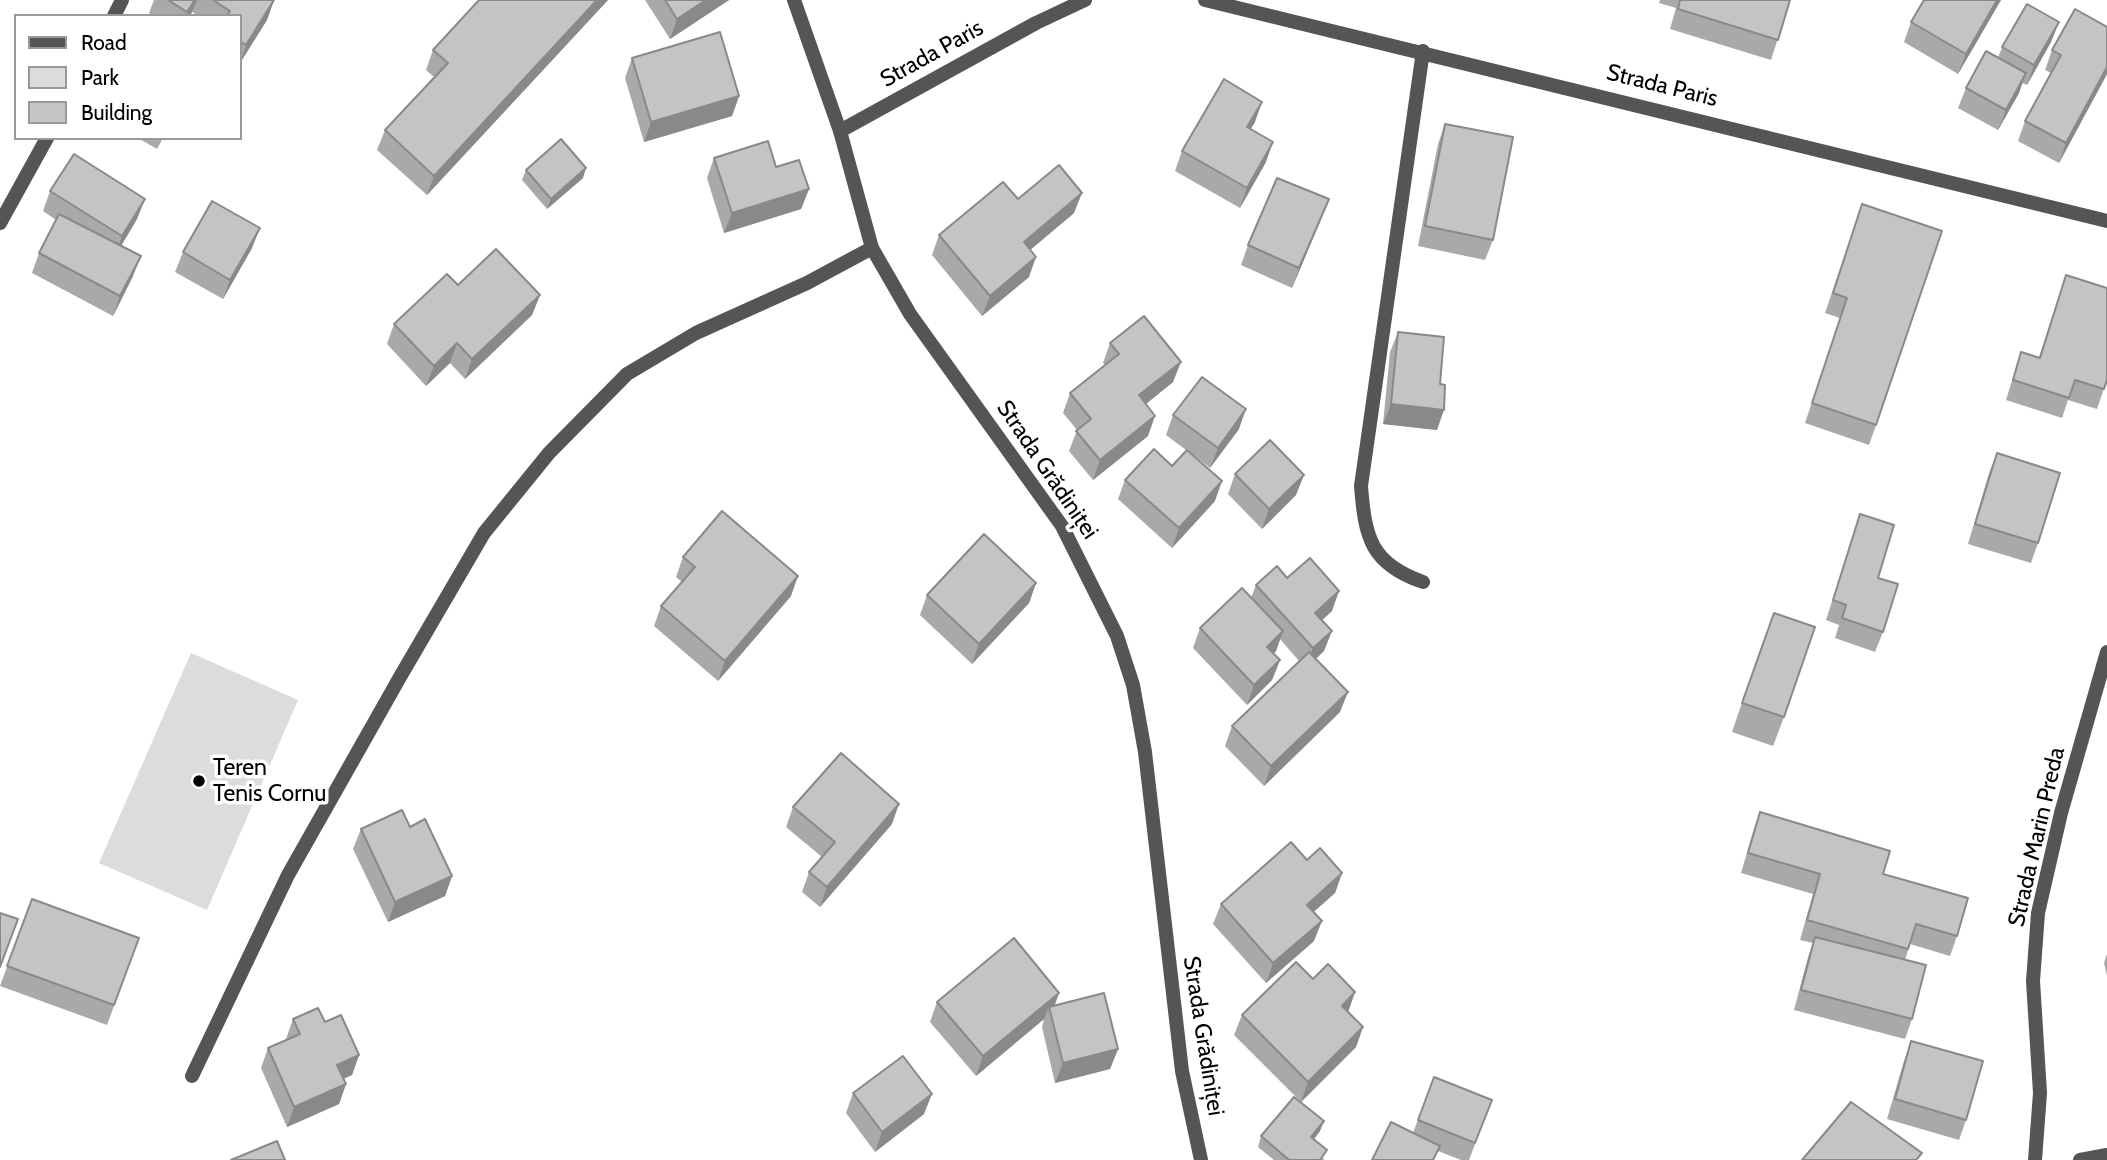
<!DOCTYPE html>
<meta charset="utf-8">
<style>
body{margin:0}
#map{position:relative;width:2107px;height:1160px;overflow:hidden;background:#fff;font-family:Cabin,sans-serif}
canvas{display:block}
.legend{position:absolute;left:14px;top:14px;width:228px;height:126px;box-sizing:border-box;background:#fff;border:2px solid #999;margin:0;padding:9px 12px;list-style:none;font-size:21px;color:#000}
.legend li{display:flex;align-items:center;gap:14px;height:35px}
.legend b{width:35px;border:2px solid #999}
</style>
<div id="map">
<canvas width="2107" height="1160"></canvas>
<ul class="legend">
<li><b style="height:9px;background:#555"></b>Road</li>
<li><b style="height:19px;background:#dcdcdc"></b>Park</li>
<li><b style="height:19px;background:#c4c4c4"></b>Building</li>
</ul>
</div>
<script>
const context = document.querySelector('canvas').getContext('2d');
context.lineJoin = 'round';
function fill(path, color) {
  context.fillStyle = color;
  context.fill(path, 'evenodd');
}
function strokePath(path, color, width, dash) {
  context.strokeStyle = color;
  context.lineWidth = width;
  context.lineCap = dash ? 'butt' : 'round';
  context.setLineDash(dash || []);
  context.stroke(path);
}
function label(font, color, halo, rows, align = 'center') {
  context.font = font + ' Cabin,sans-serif';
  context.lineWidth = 7;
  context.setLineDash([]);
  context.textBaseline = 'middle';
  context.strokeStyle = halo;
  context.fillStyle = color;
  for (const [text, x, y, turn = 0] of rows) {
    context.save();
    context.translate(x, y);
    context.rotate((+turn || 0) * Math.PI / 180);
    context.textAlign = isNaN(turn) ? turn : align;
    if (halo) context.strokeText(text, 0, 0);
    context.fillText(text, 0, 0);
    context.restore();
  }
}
fill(new Path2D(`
 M191 653 298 700 207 910 99 863Z`), '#dcdcdc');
strokePath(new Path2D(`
 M1205 0 2107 221
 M114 16 122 0
 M1423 51 1361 486C1365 538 1371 564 1423 582
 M840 131 1036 23 1085 0
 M0 223 47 138
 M192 1076 288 875 400 677 484 533 549 453 627 374 696 333 807 283 872 248
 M2080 1160 2107 1155`), '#555', 14);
strokePath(new Path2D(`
 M794 0 840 131 872 248 910 314 1062 526 1117 636 1133 685 1145 752 1182 1071 1201 1160
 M2035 1160 2040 1093 2033 981 2038 913 2061 813 2107 652`), '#555', 14);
fill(new Path2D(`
 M154 0H274L267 20 240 63V16H199L192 12 190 16H154L149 13Z
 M608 0 427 195 377 150 385 130 434 77 426 70 433 50Z
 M645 0H729L670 39Z
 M1660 0H1790L1771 60 1670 29 1676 8 1659 3Z
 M1924 0H2001L1958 74 1904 42 1911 22Z
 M2059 22 2051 42 2027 85 2022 83 2019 93 1998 130 1958 108 1966 88 1998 58 2002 47Z
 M2107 27V74L2059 163 2018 141 2025 121 2051 73 2045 70 2052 50Z
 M632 58 739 96 732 116 644 142 625 78Z
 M1255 122 1250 129 1266 162 1240 208 1175 171 1182 151Z
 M1445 124 1493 240 1485 260 1418 246 1438 144Z
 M138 138H163L157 149Z
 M714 158 776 167 809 189 801 209 724 233 707 178Z
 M526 170 583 178 547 209 522 180Z
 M50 191 137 219 121 246 133 276 113 316 32 273 39 253 56 220 43 211Z
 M1018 199 1074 213 1030 250 1029 277 982 316 932 255 939 235Z
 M1862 204 1876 425 1869 445 1805 423 1840 318 1825 313Z
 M1321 219 1292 288 1241 265 1248 245Z
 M252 248 223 299 175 272 183 252Z
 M2066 275 2107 380 2097 409 2068 400 2062 418 2006 400 2021 352 2039 357Z
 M458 285 540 295 532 315 465 379 450 363 426 386 387 344 394 324Z
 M1398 332 1440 384 1437 430 1383 424 1390 352Z
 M1110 343 1173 382 1146 404 1148 436 1093 480 1069 451 1077 430 1063 413 1070 393 1105 365 1103 363Z
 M1173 415 1239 429 1210 468 1194 455 1215 501 1172 548 1118 499 1125 480 1172 466 1186 450 1166 435Z
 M1997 453 2038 543 2031 563 1968 544 1989 473Z
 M1235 474 1296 495 1262 529 1228 494Z
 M1860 514 1878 578 1883 632 1875 652 1835 638 1839 625 1826 620Z
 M683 557 791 596 718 681 654 626 661 606 682 582 676 577Z
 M1287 578 1332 611 1322 620 1324 651 1316 659 1340 712 1264 786 1225 746 1232 726 1299 661 1280 639 1276 651 1273 654 1280 660 1272 680 1247 705 1193 648 1200 628 1251 598 1256 585Z
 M1036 583 1029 603 972 664 920 615 927 595Z
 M1763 641 1784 717 1773 746 1732 732Z
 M793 807 892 824 820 907 802 892 809 872 822 857 786 827Z
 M1760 812 1883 874 1957 936 1950 956 1910 944 1905 960 1912 1019 1905 1039 1794 1010 1808 957 1813 943 1800 940 1813 894 1741 873 1753 832Z
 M410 827 452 876 445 896 388 922 353 849 361 829Z
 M1307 860 1342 873 1335 893 1313 912 1314 941 1266 983 1213 924 1221 904Z
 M32 899 139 938 107 1025 0 986Z
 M2107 954V976L2104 963Z
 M1313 979 1355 992 1348 1012 1363 1027 1356 1047 1301 1102 1234 1035 1242 1015Z
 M937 1002 1055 1005 1118 1049 1110 1069 1055 1083 1042 1027 1044 1019 976 1076 930 1022Z
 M293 1019 325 1022 359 1055 352 1075 343 1079 346 1084 339 1104 287 1127 261 1068 268 1048 287 1040 286 1039Z
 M1911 1041 1966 1120 1959 1140 1887 1119 1904 1061Z
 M1434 1077 1492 1100 1469 1160H1461L1438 1151 1413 1133Z
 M853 1093 924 1114 875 1152 846 1113Z
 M1320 1131 1314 1139 1324 1160H1274L1258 1147 1261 1136Z`), '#a9a9a9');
fill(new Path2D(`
 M195 0H197L192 12 190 16H186Z
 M274 0 267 20 240 63 246 45Z
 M597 0H608L427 195 434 176Z
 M706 0H729L670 39 677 19Z
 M1997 0H2001L1958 74 1966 54Z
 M2059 22 2051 42 2027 85 2034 65Z
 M2107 67V74L2059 163 2066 143Z
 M2026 73 2019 93 1998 130 2006 110Z
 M739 96 732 116 644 142 651 122Z
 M1262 102 1255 122 1240 147 1247 127Z
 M1273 142 1266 162 1240 208 1247 188Z
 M586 168 583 178 547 209 551 199Z
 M809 189 801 209 724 233 732 213Z
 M1082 193 1074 213 1016 262 1024 242Z
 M145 199 137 219 115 256 122 236Z
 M1329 199 1321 219 1292 288 1299 268Z
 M260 228 252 248 223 299 230 280Z
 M141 256 133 276 113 316 120 296Z
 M1036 257 1029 277 982 316 990 296Z
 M540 295 532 315 465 379 472 359Z
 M457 343 450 363 426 386 434 366Z
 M1181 362 1173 382 1132 415 1139 395Z
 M1391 404 1444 410 1437 430 1383 424Z
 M1246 409 1239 429 1210 468 1218 448Z
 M1155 416 1148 436 1093 480 1100 460Z
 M1304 475 1296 495 1262 529 1269 509Z
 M1222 481 1215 501 1172 548 1179 528Z
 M798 576 791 596 718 681 725 661Z
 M1036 583 1029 603 972 664 979 644Z
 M1339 591 1332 611 1308 633 1315 613Z
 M1283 631 1276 651 1260 667 1267 647Z
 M1332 631 1324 651 1305 668 1313 648Z
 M1280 660 1272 680 1247 705 1254 685Z
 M1348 692 1340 712 1264 786 1271 766Z
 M899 804 892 824 820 907 827 887Z
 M1342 873 1335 893 1299 925 1307 905Z
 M452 876 445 896 388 922 395 902Z
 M1322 921 1314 941 1266 983 1273 963Z
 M1355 992 1348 1012 1342 1006Z
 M1059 993 1052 1013 1049 1007 1044 1019 976 1076 983 1056Z
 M1363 1027 1356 1047 1301 1102 1308 1082Z
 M1118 1049 1110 1069 1055 1083 1063 1063Z
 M359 1055 352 1075 330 1085 337 1065Z
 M346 1084 339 1104 287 1127 294 1107Z
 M932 1094 924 1114 875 1152 882 1132Z
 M1324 1121 1320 1131 1308 1147 1311 1137Z`), '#898989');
const building = new Path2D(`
 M168 0H195L187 12Z
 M213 0H274L246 45 240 41V16H227L230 11Z
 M479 0H597L434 176 385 130 448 63 433 50Z
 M665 0H706L677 19Z
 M1680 0H1790L1778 40 1678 9Z
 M1924 0H1997L1966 54 1911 22Z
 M2027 4 2059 22 2034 65 2002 47Z
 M2075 9 2107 27V67L2066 143 2025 121 2061 55 2052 50Z
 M720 32 739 96 651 122 632 58Z
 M1986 51 2026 73 2006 110 1966 88Z
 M1224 79 1262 102 1247 127 1273 142 1247 188 1182 151Z
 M1445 124 1513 137 1493 240 1425 226Z
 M561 139 586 168 551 199 526 170Z
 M768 141 776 167 799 160 809 189 732 213 714 158Z
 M74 154 145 199 122 236 50 191Z
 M1059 165 1082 193 1024 242 1036 257 990 296 939 235 1003 182 1018 199Z
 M1277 178 1329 199 1299 268 1248 245Z
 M212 201 260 228 230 280 183 252Z
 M1862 204 1942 231 1876 425 1812 403 1847 298 1833 293Z
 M59 214 141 256 120 296 39 253Z
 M496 249 540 295 472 359 457 343 434 366 394 324 447 274 458 285Z
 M2066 275 2107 288V380L2104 389 2075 380 2069 398 2013 380 2021 352 2040 358Z
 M1144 316 1181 362 1139 395 1155 416 1100 460 1076 431 1091 419 1070 393 1119 354 1110 343Z
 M1398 332 1444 337 1440 384 1445 385 1444 410 1391 404Z
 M1202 377 1246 409 1218 448 1173 415Z
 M1270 440 1304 475 1269 509 1235 474Z
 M1154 449 1172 466 1187 450 1222 481 1179 528 1125 480Z
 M1997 453 2060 473 2038 543 1975 524Z
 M722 511 798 576 725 661 661 606 695 567 683 557Z
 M1860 514 1894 525 1878 578 1898 584 1883 632 1842 618 1846 605 1833 600Z
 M984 534 1036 583 979 644 927 595Z
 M1310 558 1339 591 1315 613 1332 631 1313 648 1256 585 1277 566 1287 578Z
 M1242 588 1283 631 1267 647 1280 660 1254 685 1200 628Z
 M1774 613 1815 627 1784 717 1742 703Z
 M1309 652 1348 692 1271 766 1232 726Z
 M841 753 899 804 827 887 809 872 835 842 793 807Z
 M402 810 410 827 425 819 452 876 395 902 361 829Z
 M1760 812 1890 851 1883 874 1968 898 1957 936 1916 924 1908 949 1807 920 1820 874 1748 853Z
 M1291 842 1307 860 1320 848 1342 873 1307 905 1322 921 1273 963 1221 904Z
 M32 899 139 938 114 1005 7 966Z
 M0 913 18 919 0 967Z
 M1815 937 1926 965 1912 1019 1801 990Z
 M1014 938 1059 993 983 1056 937 1002Z
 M1296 962 1313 979 1328 964 1355 992 1342 1006 1363 1027 1308 1082 1242 1015Z
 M1104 993 1118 1049 1063 1063 1049 1007Z
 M318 1008 325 1022 341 1015 359 1055 337 1065 346 1084 294 1107 268 1048 300 1034 293 1019Z
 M1911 1041 1983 1061 1966 1120 1895 1099Z
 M903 1056 932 1094 882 1132 853 1093Z
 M1434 1077 1492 1100 1475 1143 1418 1120Z
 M1294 1097 1324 1121 1311 1137 1327 1150 1320 1160H1289L1261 1136Z
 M1851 1102 1922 1153 1916 1160H1802Z
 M1391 1122 1440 1146 1433 1160H1372Z
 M277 1141 285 1160H231Z`);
fill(building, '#c4c4c4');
strokePath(building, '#898989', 2);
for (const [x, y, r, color] of [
 [199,781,7,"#000"]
]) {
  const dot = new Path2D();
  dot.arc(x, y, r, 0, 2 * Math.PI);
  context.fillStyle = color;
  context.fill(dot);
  strokePath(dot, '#fff', 2.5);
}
label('23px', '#000', '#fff', [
 ["Strada Paris",932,54,-29],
 ["Strada Paris",1662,86,14],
 ["Strada Grădiniței",1047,470,56],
 ["Strada Marin Preda",2037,837,-77],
 ["Strada Grădiniței",1203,1036,81]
]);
label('23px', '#000', '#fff', [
 ["Teren",213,768],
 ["Tenis Cornu",213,794]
], 'left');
</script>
